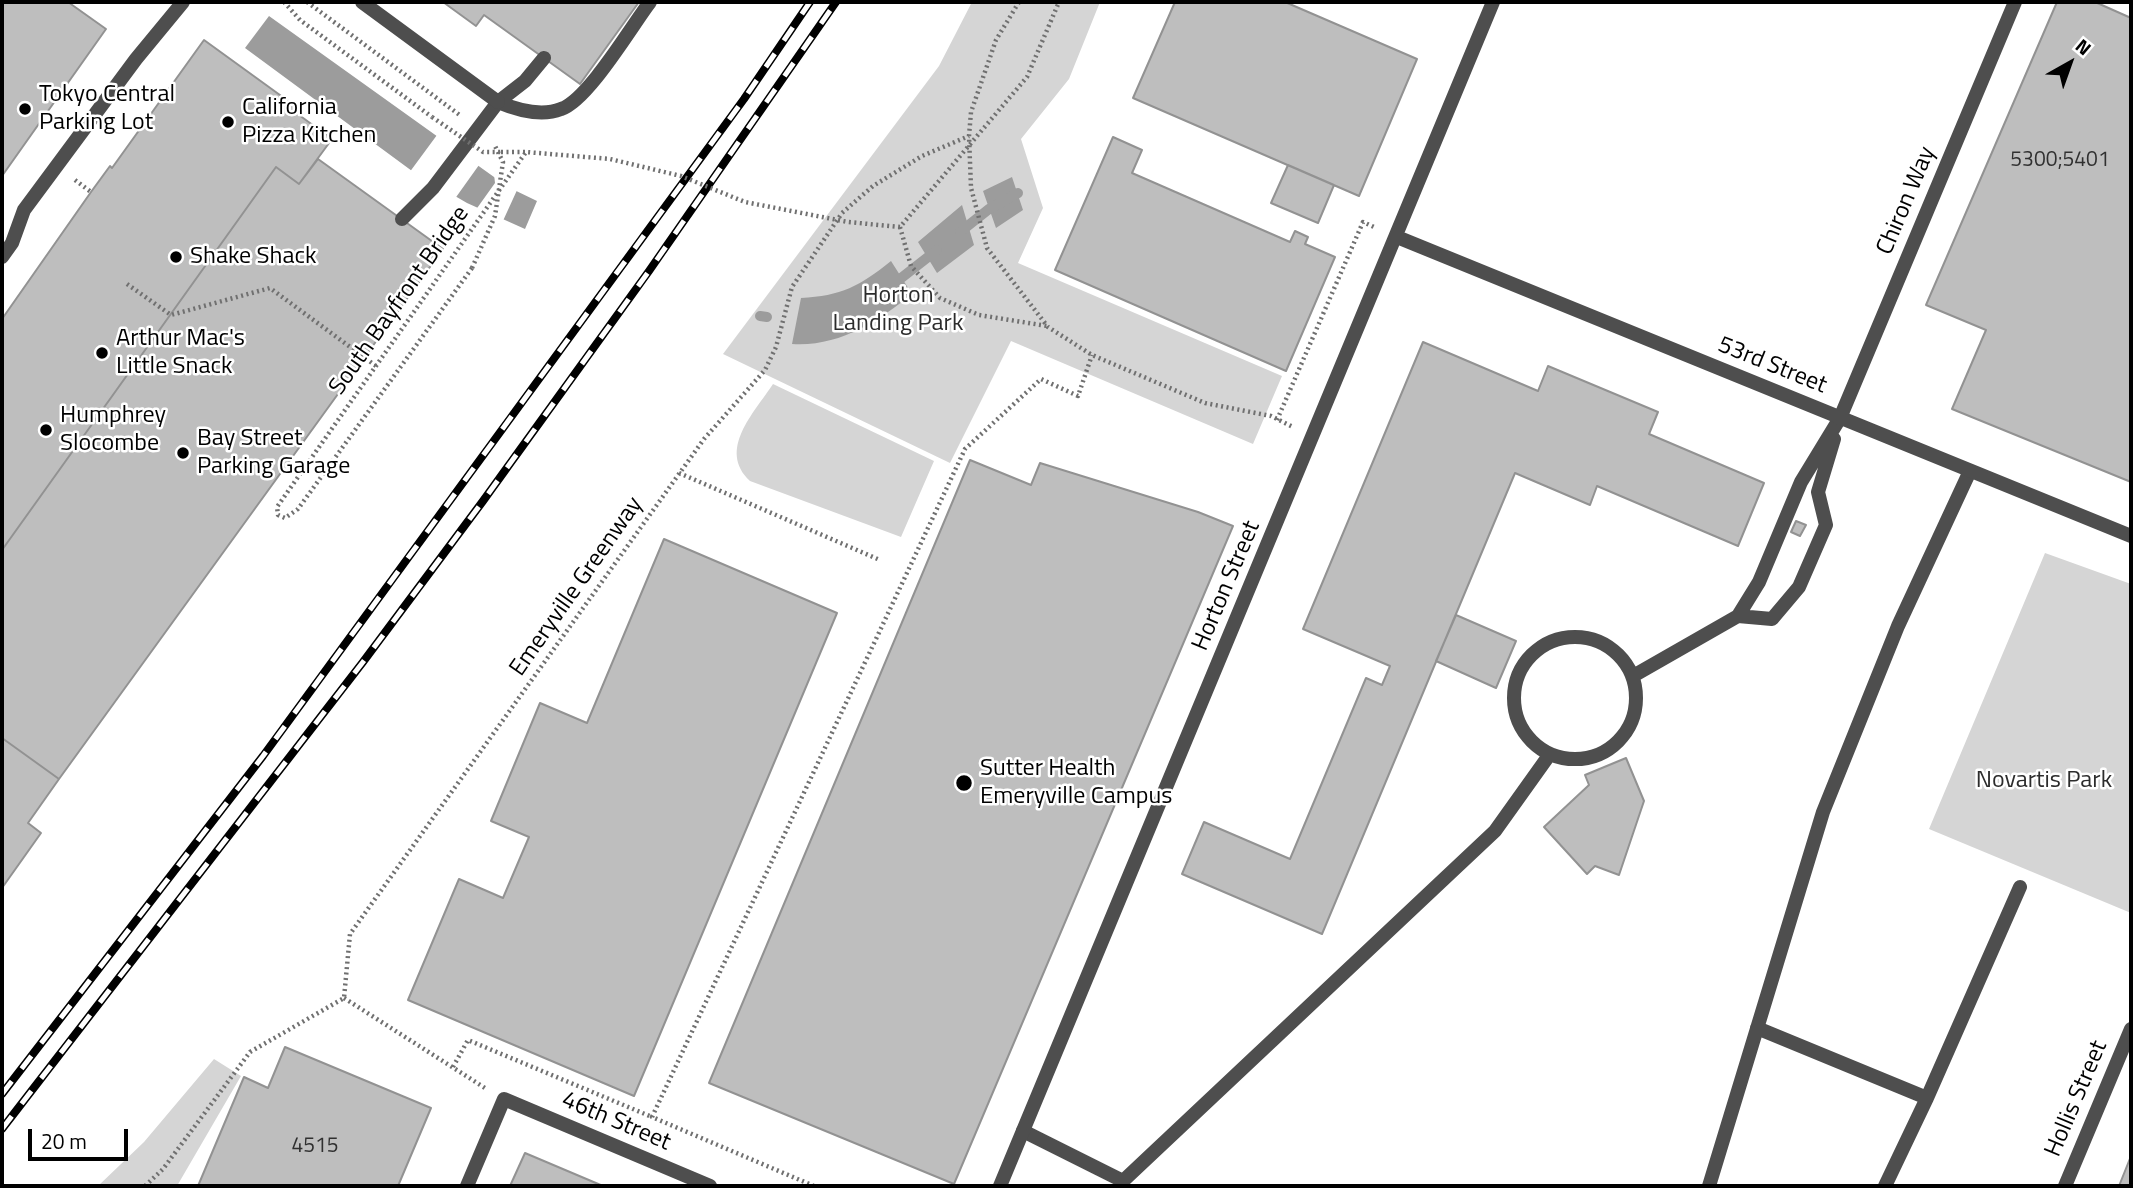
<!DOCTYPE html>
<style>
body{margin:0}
#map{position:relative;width:2133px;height:1188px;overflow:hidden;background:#fff;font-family:"Titillium Web",sans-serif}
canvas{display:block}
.frame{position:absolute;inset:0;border:4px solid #000;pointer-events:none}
.north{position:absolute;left:2035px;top:28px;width:70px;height:70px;-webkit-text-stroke:5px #fff;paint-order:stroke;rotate:40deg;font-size:19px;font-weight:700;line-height:28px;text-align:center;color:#000}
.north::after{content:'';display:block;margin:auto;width:24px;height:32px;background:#000;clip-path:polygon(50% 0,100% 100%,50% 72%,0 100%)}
.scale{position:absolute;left:28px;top:1129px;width:100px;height:32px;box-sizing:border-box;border:4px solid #000;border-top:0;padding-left:9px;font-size:21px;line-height:24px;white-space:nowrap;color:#000;-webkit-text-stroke:5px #fff;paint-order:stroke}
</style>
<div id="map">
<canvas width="2133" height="1188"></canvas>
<div class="frame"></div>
<div class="north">N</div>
<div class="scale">20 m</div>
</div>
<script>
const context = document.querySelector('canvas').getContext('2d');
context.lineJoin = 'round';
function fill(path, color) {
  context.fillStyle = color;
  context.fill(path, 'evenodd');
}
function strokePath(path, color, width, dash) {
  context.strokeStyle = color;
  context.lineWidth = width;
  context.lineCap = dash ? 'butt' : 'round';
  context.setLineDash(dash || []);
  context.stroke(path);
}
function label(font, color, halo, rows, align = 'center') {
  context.font = font + ' "Titillium Web",sans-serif';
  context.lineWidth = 5;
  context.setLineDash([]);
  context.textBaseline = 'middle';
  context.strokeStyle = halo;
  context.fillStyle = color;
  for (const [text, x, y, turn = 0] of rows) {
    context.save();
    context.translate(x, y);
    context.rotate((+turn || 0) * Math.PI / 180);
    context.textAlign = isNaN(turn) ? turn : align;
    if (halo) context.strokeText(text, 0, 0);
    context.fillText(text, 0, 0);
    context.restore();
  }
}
fill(new Path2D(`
 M972 2H1100L1069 79 1021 139 1043 208 1018 263 1282 376 1253 444 1011 341 950 463 723 354 939 66Z
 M773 384 934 461 901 537 750 481C717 450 754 413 773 384Z
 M2045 553 2131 584V913L1929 829Z
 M214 1059 241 1076 177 1186H98L144 1142Z`), '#d5d5d5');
fill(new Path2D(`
 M269 16 508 187 537 201 525 229 467 203 412 171 245 48Z
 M1012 177 1023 210 996 228 983 191Z
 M962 205 974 245 937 273 918 242Z
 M891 261 912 294C877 322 839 347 792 344L801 298C841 296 860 286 891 261Z`), '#9c9c9c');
fill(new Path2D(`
 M437 135 479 165 454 200 409 173Z
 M494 174 518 188 502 223 475 211 495 183Z`), '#fff');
strokePath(new Path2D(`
 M960 232 989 209 1018 193
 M891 286 937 250
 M760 316 767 317`), '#9c9c9c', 10);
const building = new Path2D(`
 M2 2H68L106 29 2 176Z
 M443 2H639L580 84 484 15 476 26Z
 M1175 2H1285L1417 59 1359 196 1133 98Z
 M2057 2H2095L2131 18V482L1952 409 1986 330 1926 305Z
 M204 40 302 111 299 115 332 139 299 184 276 167 2 550V319L91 192 110 166 112 168Z
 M1113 137 1142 150 1132 173 1290 242 1295 231 1308 237 1305 244 1335 257 1286 371 1055 270Z
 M318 159 443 249 59 779 2 738V550L276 167 299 184Z
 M1288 165 1334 185 1318 223 1271 203Z
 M1423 342 1538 391 1548 366 1658 412 1649 434 1764 483 1738 546 1597 486 1590 505 1515 473 1322 934 1182 874 1204 822 1290 859 1366 678 1382 685 1390 666 1303 629Z
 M970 460 1031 485 1040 463 1198 512 1233 526 954 1184 709 1083Z
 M1796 521 1806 525 1800 536 1791 532Z
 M664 539 837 613 634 1096 408 1000 459 879 503 898 529 837 491 821 540 703 587 723Z
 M1456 615 1516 641 1496 688 1436 661Z
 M2 738 59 779 28 823 41 833 2 888Z
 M1626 758 1644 801 1619 875 1595 866 1587 874 1544 827 1589 785 1585 775Z
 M285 1047 431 1108 398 1186H198L244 1077 268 1088Z
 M525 1153 603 1186H510Z
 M2131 1156V1186H2119Z`);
fill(building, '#bebebe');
strokePath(building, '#929292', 2);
strokePath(new Path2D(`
 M284 2 300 20 432 117
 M307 2 461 116
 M1019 2 996 40 971 112 969 136 971 188 987 248 1048 327 1092 355 1205 403 1271 416 1293 427
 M501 152H526
 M75 180 91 192
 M900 227 911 266 940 298 979 315 1047 326
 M472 268 495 216 503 162 494 144
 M127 284 171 315 270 288 376 366
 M1277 420 1363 222 1374 227
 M679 473 880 560
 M344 998 485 1088
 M453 1067 468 1040 652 1117
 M145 1186 163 1169 250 1052 344 998 350 934 704 439 765 370 776 347 792 287 842 213 873 186 922 156 969 136
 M814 1186 652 1117 965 449 1041 379 1078 396 1092 355`), '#707070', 4.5, [2, 3.5]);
strokePath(new Path2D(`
 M498 102C517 110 541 117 561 109 588 100 631 27 650 2
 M402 219 433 188 498 102 525 81 544 58
 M1738 616 1772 619 1799 587 1826 525 1818 492 1834 439
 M1514 698a61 61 0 1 1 122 0a61 61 0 1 1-122 0Z
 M1633 676 1738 616 1759 582 1801 482 1840 418
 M1757 1028 1927 1098 2020 887
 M1023 1131 1123 1181 1495 831 1550 754
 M1709 1186 1823 812 1898 626 1970 471
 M1885 1186 1927 1098`), '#4e4e4e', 14);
strokePath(new Path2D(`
 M2 257 12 243 24 210 136 59 183 2`), '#4e4e4e', 14);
strokePath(new Path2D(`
 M362 2 498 102
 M1397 237 2131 536
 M1840 418 2015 2
 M467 1186 504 1099 710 1186
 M1000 1186 1493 2`), '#4e4e4e', 14);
strokePath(new Path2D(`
 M2065 1186 2131 1029`), '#4e4e4e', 14);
const rail = new Path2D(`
 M2 1094 263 756 744 99 810 2
 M2 1129 363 662 483 501 649 271 836 2`);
strokePath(rail, '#000', 8);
strokePath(rail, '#fff', 5, [16]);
strokePath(new Path2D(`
 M432 117 483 152H501
 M472 268 298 509 285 518 278 515 277 507 526 152 610 159 681 176 745 202 848 222 900 227 1027 77 1059 2`), '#707070', 4.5, [2, 3.5]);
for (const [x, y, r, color] of [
 [25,109,7,"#000"],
 [228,122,7,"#000"],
 [176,257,7,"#000"],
 [102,353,7,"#000"],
 [46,430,7,"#000"],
 [183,453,7,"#000"],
 [964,783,9,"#000"]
]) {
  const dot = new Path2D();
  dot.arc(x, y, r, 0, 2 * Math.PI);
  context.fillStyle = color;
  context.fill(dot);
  strokePath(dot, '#fff', 2.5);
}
label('21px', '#303030', null, [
 ["5300;5401",2060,161],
 ["4515",315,1147]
]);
label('24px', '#000', '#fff', [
 ["Tokyo Central",39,95],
 ["Parking Lot",39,123],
 ["California",242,108],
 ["Pizza Kitchen",242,136],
 ["Shake Shack",190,257],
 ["Arthur Mac's",116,339],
 ["Little Snack",116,367],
 ["Humphrey",60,416],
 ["Slocombe",60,444],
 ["Bay Street",197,439],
 ["Parking Garage",197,467],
 ["Sutter Health",980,769],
 ["Emeryville Campus",980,797]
], 'left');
label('24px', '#000', '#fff', [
 ["Chiron Way",1907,201,-67],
 ["South Bayfront Bridge",400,301,-55],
 ["53rd Street",1772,366,22],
 ["Horton Street",1227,586,-67],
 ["Emeryville Greenway",577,587,-55],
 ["Hollis Street",2077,1099,-67],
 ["46th Street",616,1122,23]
]);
label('24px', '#2c2c2c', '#fff', [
 ["Horton",898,296],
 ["Landing Park",898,324],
 ["Novartis Park",2044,781]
]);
</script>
